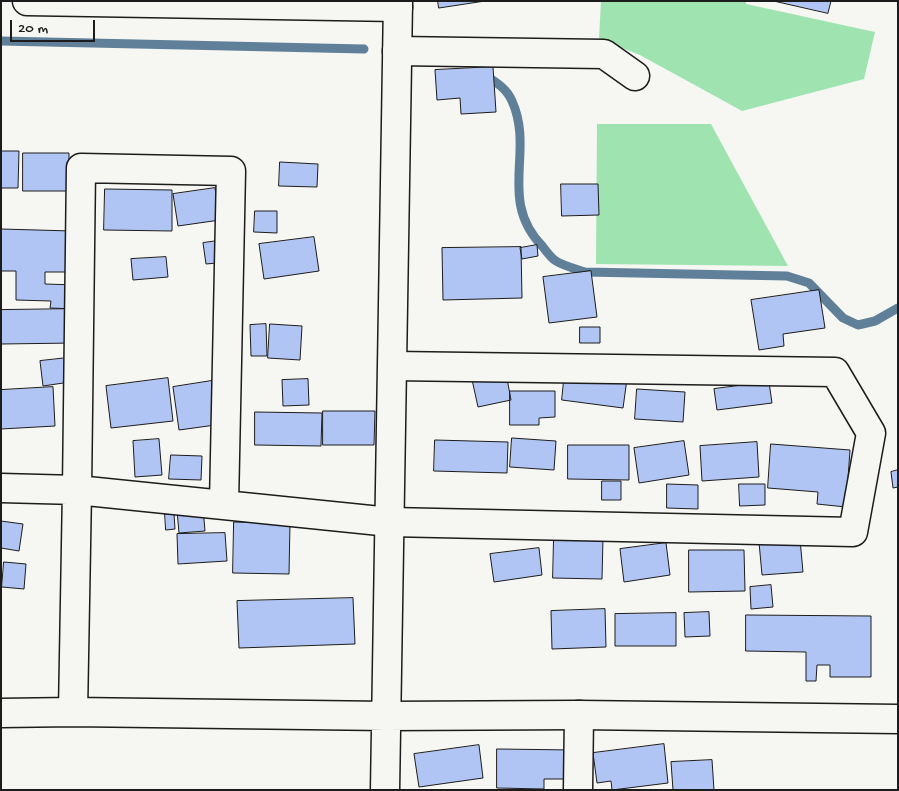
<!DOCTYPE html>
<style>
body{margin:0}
#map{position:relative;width:899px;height:791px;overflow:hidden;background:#f6f6f2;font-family:"Gochi Hand",sans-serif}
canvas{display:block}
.frame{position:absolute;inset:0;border:2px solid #1c1c1c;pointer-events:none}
.scale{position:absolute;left:10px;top:20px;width:85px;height:22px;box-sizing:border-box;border:2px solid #1c1c1c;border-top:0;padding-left:6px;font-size:15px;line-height:18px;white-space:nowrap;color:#1c1c1c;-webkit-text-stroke:4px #f6f6f2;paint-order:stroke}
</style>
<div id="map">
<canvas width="899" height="791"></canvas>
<div class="frame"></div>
<div class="scale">20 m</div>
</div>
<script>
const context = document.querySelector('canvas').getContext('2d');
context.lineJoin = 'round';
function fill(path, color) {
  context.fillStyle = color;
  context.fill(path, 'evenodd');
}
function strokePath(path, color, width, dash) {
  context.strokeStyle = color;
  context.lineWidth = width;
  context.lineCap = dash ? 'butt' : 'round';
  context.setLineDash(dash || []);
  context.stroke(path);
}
fill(new Path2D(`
 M601 1H746V4L875 32 864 79 742 111 640 55 599 39Z
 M597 124H711L788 266 596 264Z`), '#9fe4b0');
strokePath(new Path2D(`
 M1 41 364 49
 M485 75C496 82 507 89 512 101 535 152 497 200 543 247 547 252 551 258 556 261 564 266 576 269 585 272L787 276 809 283 843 318 858 325 875 321 898 308`), '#5f8098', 9);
const building = new Path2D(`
 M438 1H485L439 8Z
 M774 1H831L828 13Z
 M493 67 496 112 461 114 460 98 437 100 435 70Z
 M1 151H19L18 188H1Z
 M23 153H69V191H23Z
 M280 162 318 164 317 187 279 186Z
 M561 184H598L599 215 562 216Z
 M215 188 220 220 178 226 173 194Z
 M105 189 172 190V231L104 230Z
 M255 211H277V233L254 232Z
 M1 229 72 231 71 272H45V284L77 285 76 309 50 308 51 301 16 300V271H1Z
 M314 237 319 271 264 279 259 244Z
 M224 240 227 262 206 264 203 243Z
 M537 245 538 256 522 259 520 248Z
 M521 247 522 298 443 300 442 248Z
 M166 257 168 277 133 280 131 259Z
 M591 271 597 317 549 323 543 277Z
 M819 290 825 328 783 334 784 346 759 350 751 300Z
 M74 309V343L1 344V310Z
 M266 324 267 356H251L250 325Z
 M270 324 302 326 300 360 268 358Z
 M580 327H600V343H580Z
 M67 358 70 382 43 386 40 361Z
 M505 368 511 400 478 407 471 375Z
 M565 371 627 379 623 408 562 400Z
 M168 378 173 421 111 428 106 386Z
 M224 379 230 423 179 430 173 387Z
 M308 379 309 405 283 406 282 380Z
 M769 382 772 403 717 410 714 389Z
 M53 387 55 426 1 429V390Z
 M637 389 685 392 683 422 635 419Z
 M510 391H555V417L539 418V425H510Z
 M323 411H375L374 445H323Z
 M255 412 322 413 321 446 255 445Z
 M512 438 556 441 554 470 510 467Z
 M159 439 162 475 135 477 133 441Z
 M435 440 508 442 507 473 434 471Z
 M684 441 689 475 639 483 634 448Z
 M757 442 759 477 702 481 700 446Z
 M771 444 850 450 846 507 817 504 818 492 768 488Z
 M568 445H629V480L568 479Z
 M171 455 202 456 201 480 169 479Z
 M898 470V487L893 488 891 472Z
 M602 481H621V500H602Z
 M667 484 698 485V509L667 508Z
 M739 484H765V505L740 506Z
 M203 508 205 531 179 533 177 510Z
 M165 514H174L175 529 166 530Z
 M1 521 23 524 19 551 1 548Z
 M234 522 290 523 289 574 233 573Z
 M225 533 227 561 178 564 177 534Z
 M554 537 603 538 602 579 553 578Z
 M800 539 803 572 762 575 759 542Z
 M666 543 670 575 624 582 620 549Z
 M539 548 542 575 494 582 490 554Z
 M689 550H744L745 591 689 592Z
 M4 562 26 564 24 589 2 587Z
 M771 585 773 607 751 609 750 587Z
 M353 598 355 644 239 648 237 601Z
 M605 609 606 647 552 649 551 611Z
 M709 612 710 636 685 637 684 613Z
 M676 613V646H615V614Z
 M746 615 871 616V677H830V665H817L816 681H806V652L746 651Z
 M664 744 668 783 612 790 611 781 597 783 593 753Z
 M479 745 483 778 419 787 414 754Z
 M497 749 574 750V779H544V789L497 788Z
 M712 760 714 790H673L671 762Z`);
fill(building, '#b1c5f4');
strokePath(building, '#1c1c1c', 1);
const street = new Path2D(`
 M27 1 398 7
 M397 51 604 54 635 76
 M224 504 231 171 81 168 77 490 390 522 853 532 871 433 835 372 393 366
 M578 790 579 715`);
const secondary = new Path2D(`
 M1 488 77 490 73 712
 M1 713 73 712 386 716 579 715 898 719
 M385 790 398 1`);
strokePath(street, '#1c1c1c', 31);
strokePath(secondary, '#1c1c1c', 31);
strokePath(street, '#f6f6f2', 28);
strokePath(secondary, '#f6f6f2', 28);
</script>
